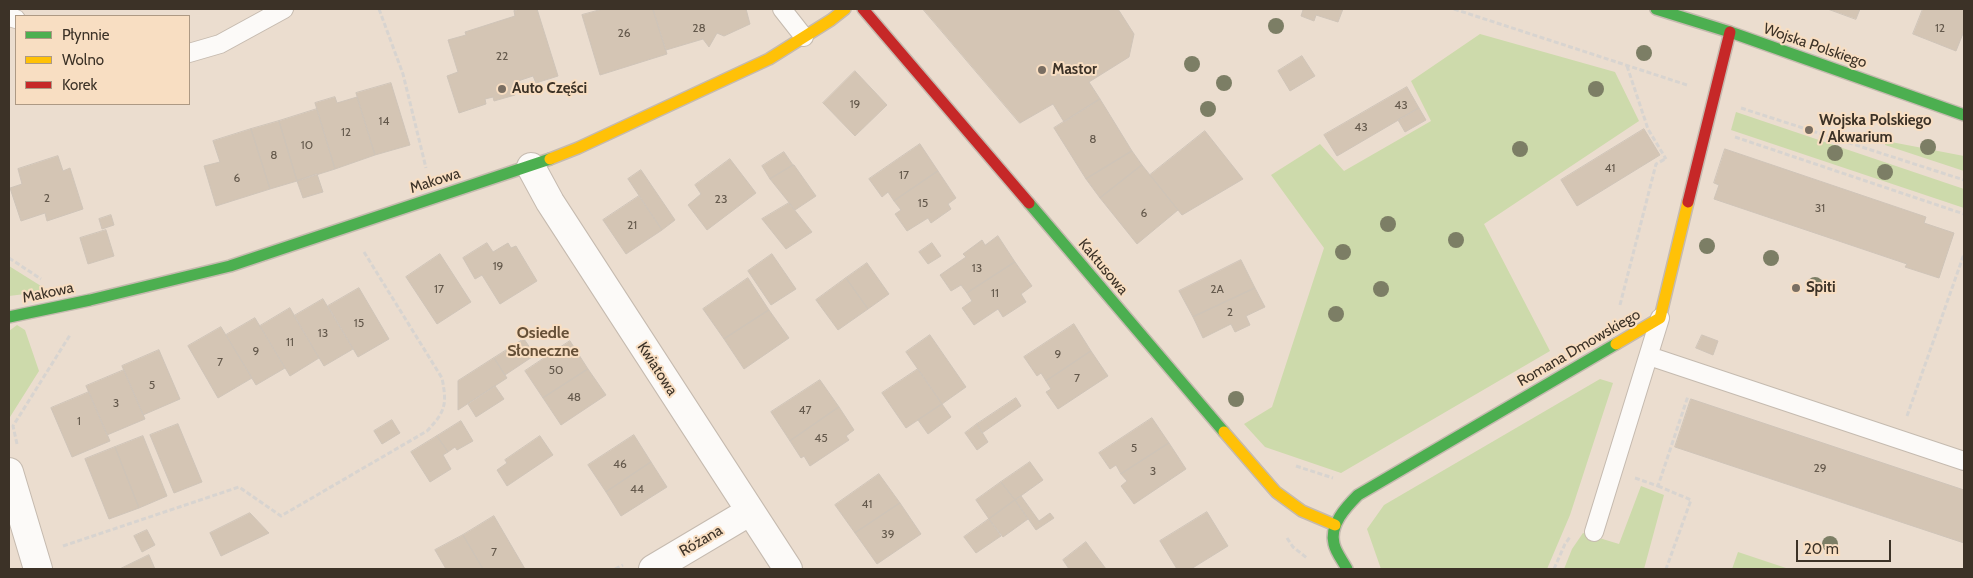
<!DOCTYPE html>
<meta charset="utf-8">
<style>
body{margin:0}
#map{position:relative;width:1973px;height:578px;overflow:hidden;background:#ebddcf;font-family:Cabin,sans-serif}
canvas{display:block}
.frame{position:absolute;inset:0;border:10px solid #3c3227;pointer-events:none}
.legend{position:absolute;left:15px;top:15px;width:175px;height:90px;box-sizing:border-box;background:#f8dec2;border:1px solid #ad9984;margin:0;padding:6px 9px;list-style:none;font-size:15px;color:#3c3227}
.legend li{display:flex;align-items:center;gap:10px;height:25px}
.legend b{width:25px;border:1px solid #ad9984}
.scale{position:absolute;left:1796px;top:540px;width:95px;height:22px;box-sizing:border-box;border:2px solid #3c3227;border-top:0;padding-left:6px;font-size:15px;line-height:18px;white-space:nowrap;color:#3c3227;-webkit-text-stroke:4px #f8dec2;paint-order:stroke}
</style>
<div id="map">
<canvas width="1973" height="578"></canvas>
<div class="frame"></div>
<ul class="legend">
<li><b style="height:6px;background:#4caf50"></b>Płynnie</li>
<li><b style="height:6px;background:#ffc107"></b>Wolno</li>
<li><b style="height:6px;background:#c62828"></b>Korek</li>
</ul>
<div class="scale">20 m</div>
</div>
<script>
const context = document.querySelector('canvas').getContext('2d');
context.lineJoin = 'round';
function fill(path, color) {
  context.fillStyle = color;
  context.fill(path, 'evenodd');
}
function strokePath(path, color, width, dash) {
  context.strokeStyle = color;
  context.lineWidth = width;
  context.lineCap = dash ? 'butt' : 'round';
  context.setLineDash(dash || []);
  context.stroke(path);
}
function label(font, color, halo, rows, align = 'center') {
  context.font = font + ' Cabin,sans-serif';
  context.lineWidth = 4;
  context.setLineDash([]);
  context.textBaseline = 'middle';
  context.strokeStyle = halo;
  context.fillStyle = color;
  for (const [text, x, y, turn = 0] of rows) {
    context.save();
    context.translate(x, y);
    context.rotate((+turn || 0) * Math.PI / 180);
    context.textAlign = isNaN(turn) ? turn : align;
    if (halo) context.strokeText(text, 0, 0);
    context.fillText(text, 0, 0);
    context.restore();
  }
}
fill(new Path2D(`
 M1480 34 1615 72 1639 121 1484 224 1550 351 1341 473 1265 447 1244 424 1272 407 1324 248 1271 175 1320 144 1344 171 1431 121 1411 81Z
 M1736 112 1964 189V208L1731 130Z
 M1886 141 1964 156V171L1885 145Z
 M9 266 49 291 9 296Z
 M17 325 25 330 39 371 10 417 9 331Z
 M1600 379 1613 383 1570 515 1547 569H1381L1367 529 1384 505Z
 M1641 486 1664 495 1644 569H1564L1572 549 1583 533 1619 544Z
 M1738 552 1789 569H1732Z`), '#cddaab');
const building = new Path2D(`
 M520 9H537L558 76 536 83 533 76 518 81 520 89 513 91 515 95 494 101 493 97 485 99 486 104 459 113 447 76 458 72 448 40 466 35 465 32 515 16 514 11Z
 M603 9H653L667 54 600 75 582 15Z
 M653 9H746L750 24 724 36 717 33 709 47 703 39 666 50Z
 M923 9H1118L1134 34 1129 57 1089 82 1100 99 1064 122 1053 104 1020 123Z
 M1300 9H1343L1338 22 1316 15 1314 21 1301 16 1303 10Z
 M1828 9H1860L1856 19Z
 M1923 9H1964V31L1956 51 1913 34Z
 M1302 56 1315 76 1290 91 1278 71Z
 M855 71 887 105 855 136 823 103Z
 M391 83 410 145 375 155 356 93Z
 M1407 87 1419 108 1337 156 1324 135Z
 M335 97 337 103 357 97 375 155 335 169 315 103Z
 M1100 99 1132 151 1086 179 1054 128Z
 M1419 108 1426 120 1405 132 1398 120Z
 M317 109 335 169 297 181 279 121Z
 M279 121 297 181 270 189 251 129Z
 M251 129 270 189 216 206 204 166 220 162 213 141Z
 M1644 129 1660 155 1577 206 1561 180Z
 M1205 131 1243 179 1182 215 1150 175Z
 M920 144 938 171 894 201 888 192 882 197 869 179Z
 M1725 149 1926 217 1924 223 1954 233 1939 278 1905 267 1907 264 1714 199 1719 185 1714 183Z
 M1132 151 1142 165 1100 198 1086 179Z
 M784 152 793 165 770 179 762 166Z
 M58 156 63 171 70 168 83 209 47 221 45 213 21 221 10 188 22 184 18 169Z
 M730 159 756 193 707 230 688 205 701 194 695 185Z
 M793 165H794L816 196 795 210 770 179Z
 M1142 165 1178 210 1137 244 1100 198Z
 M641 170 675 220 662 230 628 179Z
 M938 171 956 198 948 204 951 209 931 223 928 218 907 231 895 214 901 210 894 201Z
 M317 174 323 192 303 198 297 181Z
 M639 196 662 230 626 254 603 220Z
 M789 203 812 232 786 249 762 219Z
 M111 215 114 225 102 229 99 219Z
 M106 230 114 256 88 264 80 238Z
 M998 236 1015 262 967 293 961 285 951 291 940 275 966 257 963 254 982 240 985 245Z
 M487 243 493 252 508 243 511 248 516 246 537 281 500 304 482 275 475 279 463 258Z
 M932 243 941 256 928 264 919 252Z
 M440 254 471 302 437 324 406 277Z
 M772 254 796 289 771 305 748 271Z
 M1241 260 1255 288 1193 317 1179 291Z
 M1015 262 1032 286 1021 294 1026 302 1003 317 998 309 974 325 962 308 972 301 967 293Z
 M867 263 889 294 868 309 846 278Z
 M748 278 769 310 724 339 703 309Z
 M846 278 868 309 838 330 816 300Z
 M359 288 389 339 358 357 328 306Z
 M1255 288 1265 307 1246 316 1250 325 1235 332 1231 324 1203 338 1193 317Z
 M323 299 353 349 324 366 294 316Z
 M290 308 319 358 290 376 260 326Z
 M769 310 789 338 744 369 724 339Z
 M255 318 285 368 256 385 226 335Z
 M1074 324 1091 351 1046 381 1041 373 1037 376 1024 357Z
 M221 327 252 378 218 398 188 346Z
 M930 335 966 387 942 404 906 352Z
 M1702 335 1718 341 1713 355 1696 348Z
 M524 339 535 355 505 375 494 358Z
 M570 341 588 369 543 398 525 371Z
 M159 350 180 399 143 415 122 366Z
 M1091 351 1108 376 1058 409 1046 392 1051 389 1046 381Z
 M494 358 507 378 458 410V381Z
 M588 369 606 395 561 425 543 398Z
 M918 369 942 404 906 428 882 393Z
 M124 370 145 419 107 435 86 386Z
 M820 380 839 407 790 441 771 412Z
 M495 386 504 399 476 417 468 404Z
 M89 392 110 441 72 457 51 408Z
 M1016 398 1021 406 982 433 977 424Z
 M1691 399 1964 490V543L1675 447Z
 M942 404 951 417 928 434 918 420Z
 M839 407 854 430 846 436 849 440 810 466 804 456 801 458 790 441Z
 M1152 418 1169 443 1121 474 1116 465 1110 469 1099 453Z
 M392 420 400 433 382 444 374 431Z
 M461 421 473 441 457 450 455 447 448 452 437 436Z
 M178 424 202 482 174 493 150 435Z
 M977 424 988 442 977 450 965 433Z
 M634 435 651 462 606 492 588 465Z
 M143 436 167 496 139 508 115 447Z
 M437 436 448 452 443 455 451 469 430 482 411 452Z
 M540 436 553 455 507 486 497 470 507 463 505 460Z
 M1169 443 1186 469 1134 504 1121 486 1127 481 1121 474Z
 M115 447 139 508 109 519 85 459Z
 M651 462 667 487 621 516 606 492Z
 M1030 462 1043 480 1015 500 1001 482Z
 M879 474 900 503 855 533 835 505Z
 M1001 482 1015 500 989 519 976 500Z
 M1021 496 1039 521 1050 513 1054 518 1036 530 1015 500Z
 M1015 500 1028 519 1003 537 989 519Z
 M900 503 921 534 877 564 855 533Z
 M1207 512 1228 546 1191 569H1177L1160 541Z
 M250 513 269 533 221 556 210 533Z
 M494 516 525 569H483L463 535Z
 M989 519 1001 536 976 553 964 537Z
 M147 530 155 545 142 552 134 536Z
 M463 535 483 569H446L435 550Z
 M1086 542 1106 569H1069L1063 560Z
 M149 555 155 569H120Z`);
fill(building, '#d4c5b4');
strokePath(building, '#cfc4b8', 1);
const lane = new Path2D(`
 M782 9 804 37
 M9 17 16 19
 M189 53 220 44 284 9
 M1649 356 1964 461
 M1594 532 1660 318`);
const street = new Path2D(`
 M531 167 550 202 788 569
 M9 472 38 569
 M653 569 749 512`);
const fast = new Path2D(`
 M1656 9 1730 32 1964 115
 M1029 203 1224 432
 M9 317 90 300 230 266 550 159
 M1347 569C1343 561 1336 553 1334 544 1329 525 1346 507 1358 495L1616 344`);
const slow = new Path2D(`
 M550 159 578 148 769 59 831 20 845 9
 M1616 344 1660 318 1688 202
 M1224 432 1276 492 1302 511 1335 525`);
const jam = new Path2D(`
 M863 9 1029 203
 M1688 202 1730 32`);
strokePath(lane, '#c5baaf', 20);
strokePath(street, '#c5baaf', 30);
strokePath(fast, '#c5baaf', 14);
strokePath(slow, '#c5baaf', 14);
strokePath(jam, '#c5baaf', 14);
strokePath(new Path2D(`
 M379 9 403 74 426 168
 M1454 9 1687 85
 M1627 66 1648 129 1666 159
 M1741 108 1964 180
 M1735 137 1964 214
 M9 258 41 279
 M1620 305 1656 164 1665 159
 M1907 416 1964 254
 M17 444 13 426 70 335
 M1296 466 1333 478
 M1635 478 1658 486 1688 396
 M1658 486 1691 500 1666 569
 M1287 538 1293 547 1307 558
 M63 546 239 487 281 516 427 431C446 411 447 404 442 378L364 252
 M615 569 623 565
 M1554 569 1565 544 1570 537`), '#d8d4d0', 3, [5, 2.5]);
strokePath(lane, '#fcfaf8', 18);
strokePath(street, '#fcfaf8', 28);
strokePath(fast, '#4caf50', 11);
strokePath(slow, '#ffc107', 11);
strokePath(jam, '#c62828', 11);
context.fillStyle = '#7c7e65';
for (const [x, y] of [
 [1276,26],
 [1644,53],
 [1192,64],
 [1224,83],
 [1596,89],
 [1208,109],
 [1928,147],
 [1520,149],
 [1835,153],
 [1885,172],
 [1388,224],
 [1456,240],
 [1707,246],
 [1343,252],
 [1771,258],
 [1815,285],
 [1381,289],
 [1336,314],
 [1236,399],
 [1830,544]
]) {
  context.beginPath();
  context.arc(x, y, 8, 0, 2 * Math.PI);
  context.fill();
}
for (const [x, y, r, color] of [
 [1042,70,5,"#796e62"],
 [502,89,5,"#796e62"],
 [1809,130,5,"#796e62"],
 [1796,288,5,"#796e62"]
]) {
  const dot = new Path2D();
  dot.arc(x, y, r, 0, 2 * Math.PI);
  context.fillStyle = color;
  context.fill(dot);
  strokePath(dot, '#f8dec2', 2);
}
label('12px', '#64594c', null, [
 ["28",699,28],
 ["12",1940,28],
 ["26",624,33],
 ["22",502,56],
 ["19",855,104],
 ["43",1401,105],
 ["14",384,121],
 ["43",1361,127],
 ["12",346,132],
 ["8",1093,139],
 ["10",307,145],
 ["8",274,155],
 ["41",1610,168],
 ["17",904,175],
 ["6",237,178],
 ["2",47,198],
 ["23",721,199],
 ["15",923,203],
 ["31",1820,208],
 ["6",1144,213],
 ["21",632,225],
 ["19",498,266],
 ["13",977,268],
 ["17",439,289],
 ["2A",1217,289],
 ["11",995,293],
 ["2",1230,312],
 ["15",359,323],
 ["13",323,333],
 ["11",290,342],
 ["9",256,351],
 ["9",1058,354],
 ["7",220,362],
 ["50",556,370],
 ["7",1077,378],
 ["5",152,385],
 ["48",574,397],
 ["3",116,403],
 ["47",805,410],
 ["1",79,421],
 ["45",821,438],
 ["5",1134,448],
 ["46",620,464],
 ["29",1820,468],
 ["3",1153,471],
 ["44",637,489],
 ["41",867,504],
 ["39",888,534],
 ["7",494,552]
]);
label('15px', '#3c3227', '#f8dec2', [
 ["Wojska Polskiego",1815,46,19],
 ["Makowa",435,181,-18],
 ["Kaktusowa",1103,267,50],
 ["Makowa",48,293,-12],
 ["Romana Dmowskiego",1579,348,-30],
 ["Kwiatowa",657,369,57],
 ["Różana",701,541,-30]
]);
label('bold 15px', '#3c3227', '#f8dec2', [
 ["Mastor",1052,70],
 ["Auto Części",512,89],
 ["Wojska Polskiego",1819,121],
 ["/ Akwarium",1819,138],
 ["Spiti",1806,288]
], 'left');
label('bold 16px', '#665037', '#f8dec2', [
 ["Osiedle",543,333],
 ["Słoneczne",543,351]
]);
</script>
